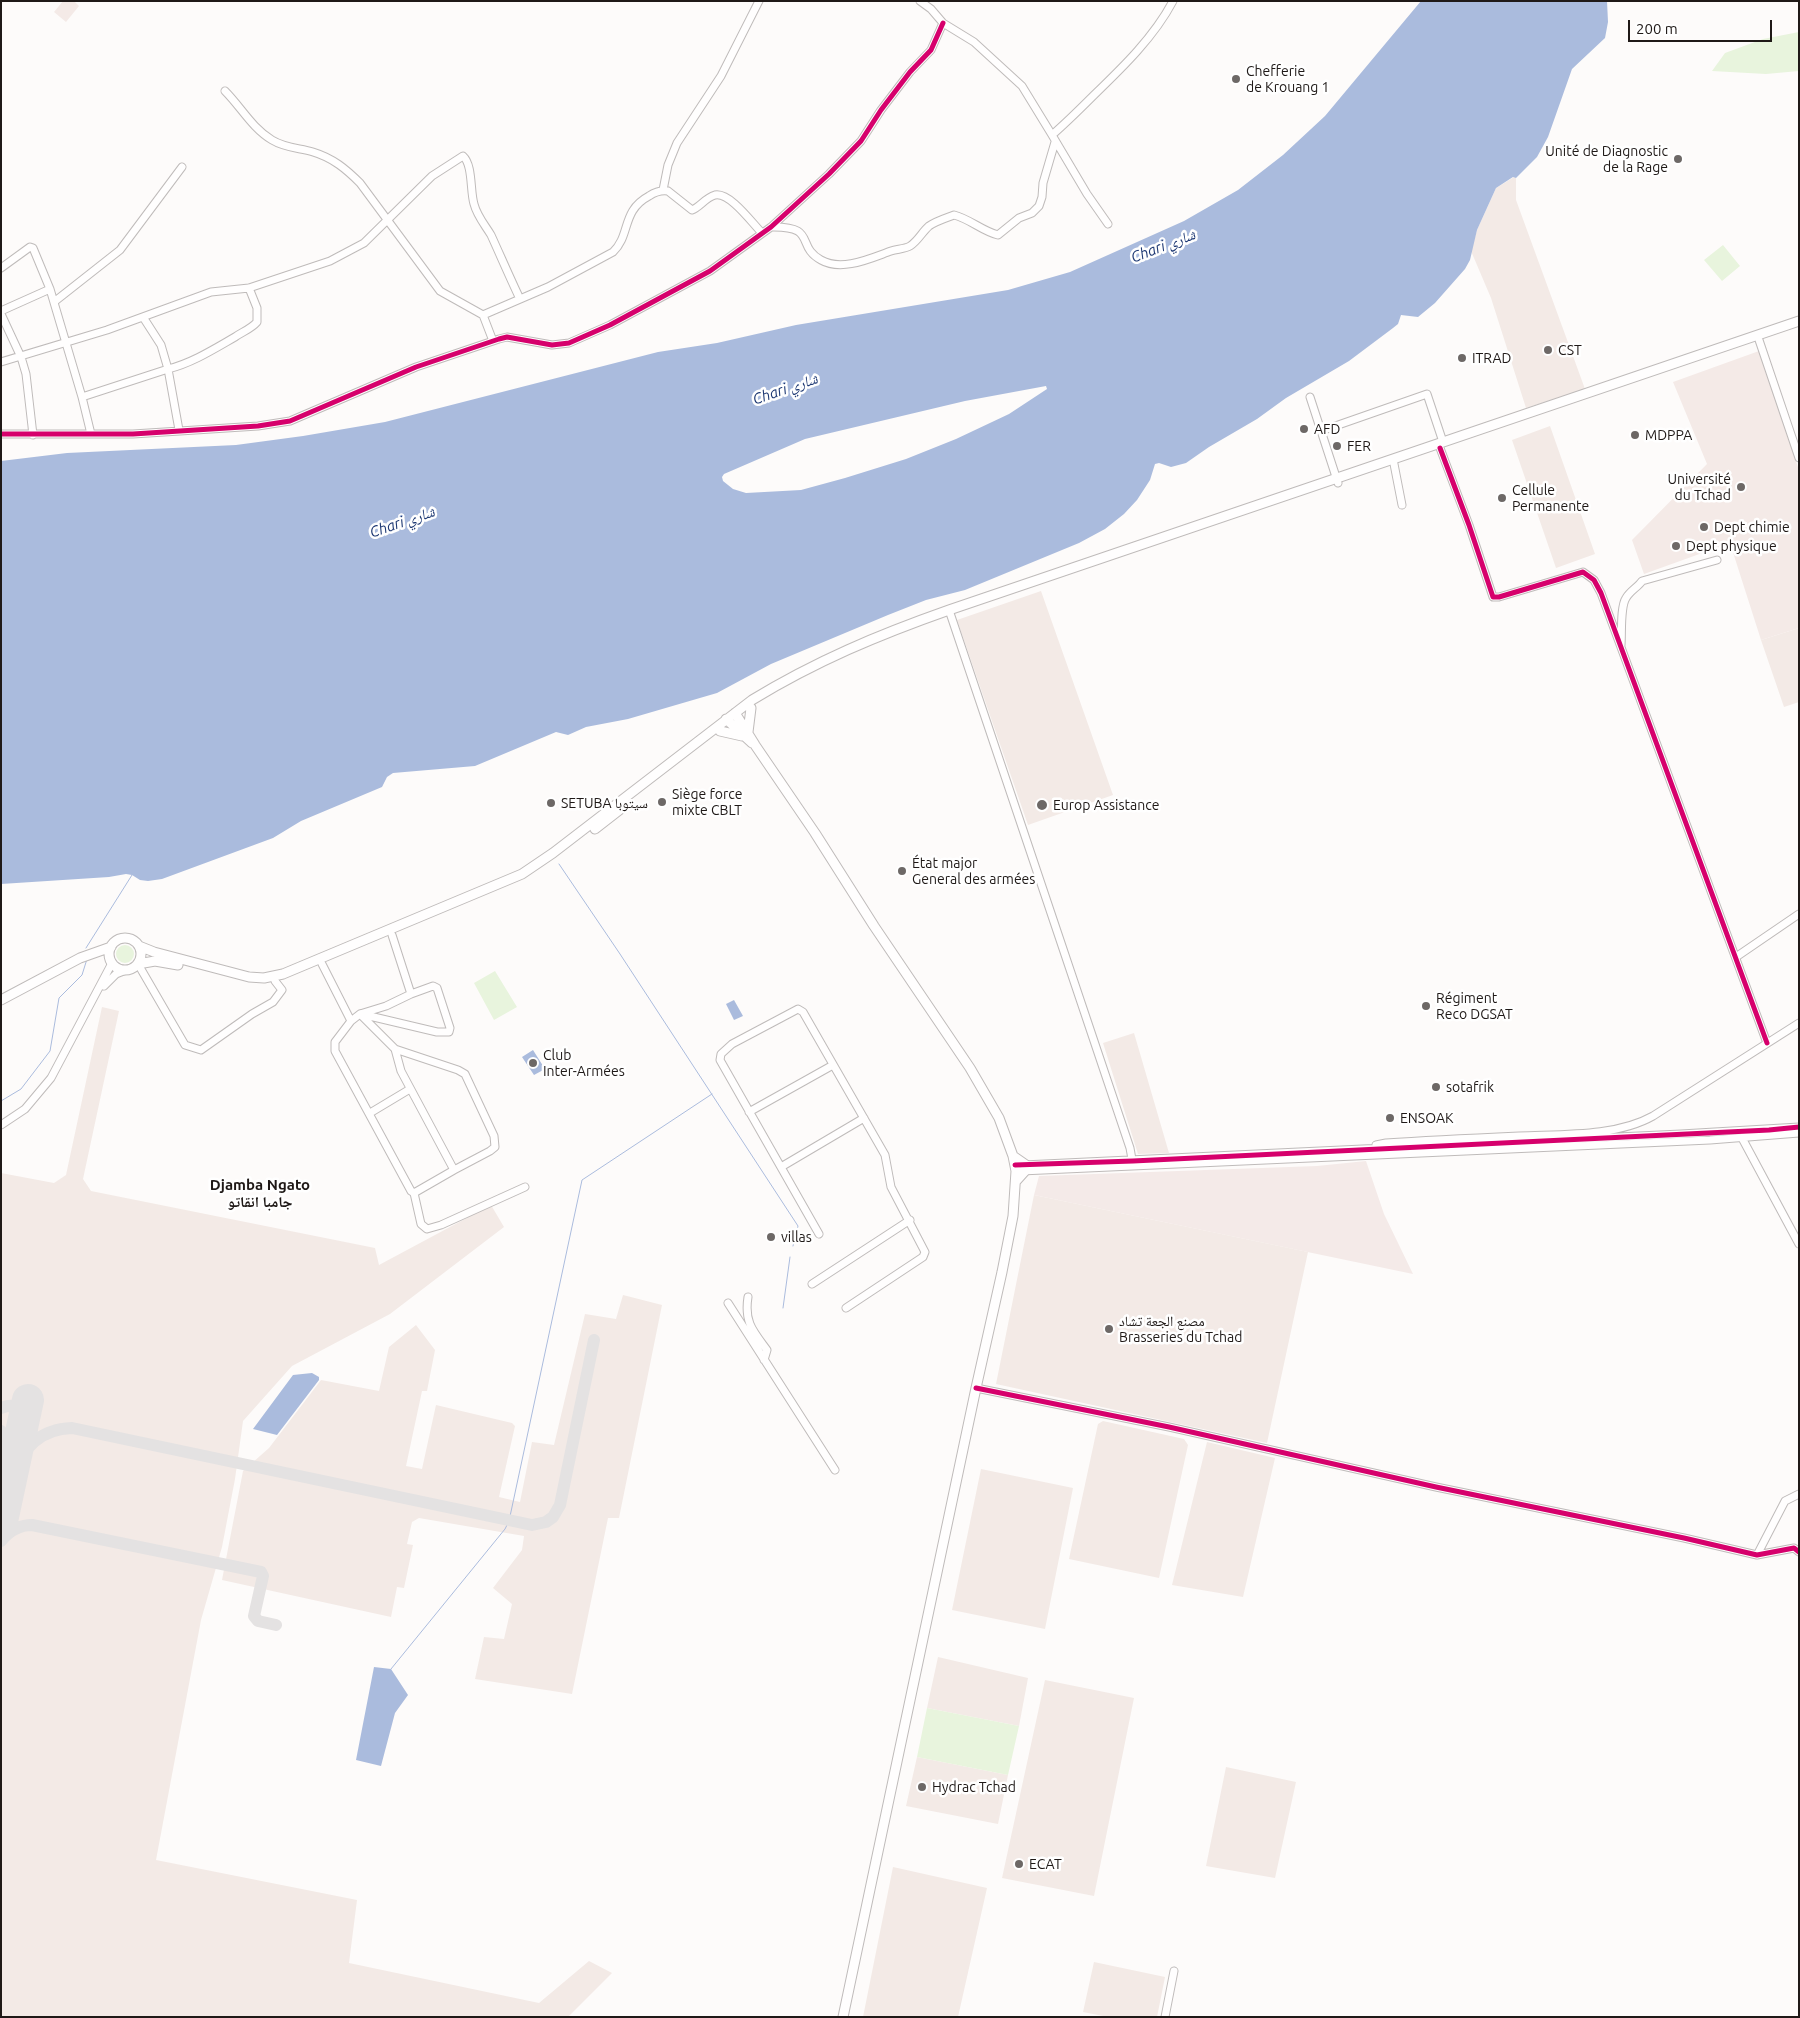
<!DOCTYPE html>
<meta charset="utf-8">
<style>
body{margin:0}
#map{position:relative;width:1800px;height:2018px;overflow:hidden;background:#fdfbfa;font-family:Ubuntu,sans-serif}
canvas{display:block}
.frame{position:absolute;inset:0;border:2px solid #1f1917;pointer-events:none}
.scale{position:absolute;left:1628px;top:20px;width:144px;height:22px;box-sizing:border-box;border:2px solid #1f1917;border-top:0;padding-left:6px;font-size:15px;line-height:18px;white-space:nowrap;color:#1f1917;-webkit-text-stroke:4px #fff;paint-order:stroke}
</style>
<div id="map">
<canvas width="1800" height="2018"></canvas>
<div class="frame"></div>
<div class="scale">200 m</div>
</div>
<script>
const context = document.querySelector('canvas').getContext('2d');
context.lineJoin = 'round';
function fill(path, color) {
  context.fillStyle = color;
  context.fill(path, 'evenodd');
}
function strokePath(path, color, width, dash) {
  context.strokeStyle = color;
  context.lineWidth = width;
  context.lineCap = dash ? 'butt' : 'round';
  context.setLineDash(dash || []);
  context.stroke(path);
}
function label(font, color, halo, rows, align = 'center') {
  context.font = font + ' Ubuntu,"Noto Naskh Arabic",sans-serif';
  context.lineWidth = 5;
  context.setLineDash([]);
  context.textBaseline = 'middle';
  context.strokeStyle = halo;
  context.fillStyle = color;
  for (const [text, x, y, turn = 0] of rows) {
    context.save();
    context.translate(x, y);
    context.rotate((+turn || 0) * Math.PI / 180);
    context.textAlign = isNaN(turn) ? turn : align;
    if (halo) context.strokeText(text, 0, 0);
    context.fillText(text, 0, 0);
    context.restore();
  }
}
fill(new Path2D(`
 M1366 1161 1384 1214 1413 1274 1034 1195 1039 1176 1317 1166Z`), '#f4eae8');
fill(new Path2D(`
 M1514 177 1516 178V200L1585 389 1526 408 1491 298 1471 251 1477 230 1496 188Z
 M1550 426 1595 554 1556 568 1512 440Z
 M1041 591 1113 795 1028 825 957 620Z
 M1799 628V702L1784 707 1761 640Z
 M102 1007 119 1011 83 1179 91 1191 375 1248 379 1265 491 1205 504 1227 390 1314 292 1366 243 1421 235 1479 222 1547 201 1620 156 1860 357 1900 349 1963 539 2003 589 1961 612 1973 568 2017H1V1173L54 1183 66 1175Z
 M1134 1033 1139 1050 1169 1153 1138 1154 1103 1043Z
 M1034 1195 1308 1252 1267 1443 996 1384Z
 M623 1295 662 1305 619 1518H608L572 1694 475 1679 484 1637 504 1639 512 1604 493 1588 522 1550 524 1536 419 1518 412 1522 407 1544 413 1545 404 1588 397 1587 391 1617 222 1580 243 1471 269 1448 321 1380 379 1391 389 1347 416 1325 435 1350 427 1391H422L406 1466 422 1469 436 1405 512 1423 515 1426 499 1497 520 1502 532 1442 554 1445 585 1314 616 1319Z
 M1103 1421 1184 1439 1188 1445 1159 1578 1069 1559 1098 1424Z
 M1207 1442 1275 1458 1243 1597 1172 1585Z
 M981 1469 1073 1488 1045 1629 952 1610Z
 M938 1657 1028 1678 1019 1726 927 1708Z
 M1045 1680 1134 1698 1094 1896 1002 1878Z
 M917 1757 1008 1775 998 1824 906 1806Z
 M1226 1767 1296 1782 1275 1878 1206 1866Z
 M893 1867 987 1888 958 2017H863Z
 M1094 1962 1165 1977 1157 2017H1108L1083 2012Z`), '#f3eae6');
fill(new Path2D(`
 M63 1H74L79 6 66 22 54 12Z
 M1759 351 1799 470V628L1761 640 1730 543 1644 574 1632 540 1707 464 1673 382Z`), '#f4eae7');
fill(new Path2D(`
 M1799 32V71L1766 74 1712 71 1725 53 1763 39Z
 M1723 245 1740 266 1722 281 1704 260Z
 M116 954a9 9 0 1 1 18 0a9 9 0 1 1-18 0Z
 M495 971 517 1007 494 1020 474 983Z
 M927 1708 1019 1726 1008 1775 917 1757Z`), '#e8f4dd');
fill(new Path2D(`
 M1421 1H1607L1608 22 1605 38 1572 69 1548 137 1537 157 1516 178 1513 177 1496 188 1477 230 1470 260 1465 269 1435 303 1418 317 1401 315 1398 324 1393 328 1349 361 1286 398 1257 419 1209 447 1186 463 1171 467 1159 463 1155 464 1150 480 1137 500 1124 514 1105 529 1079 543 965 590 926 600 888 615 771 664 717 693 628 719 586 727 568 735 556 732 475 766 393 773 387 777 382 787 301 821 273 838 162 879 148 881 140 880 132 875 126 874 109 877 1 884V461L67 453 236 445 303 436 385 422 658 352 717 343 796 325 1008 290 1070 272 1184 221 1238 190 1283 155 1325 116ZM1046 386 1047 389 1009 414 956 439 906 459 845 478 801 490 746 493 733 489 723 481 722 477 724 474 805 439 965 401Z
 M734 1000 743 1016 734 1020 726 1004Z
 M533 1050 545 1069 534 1075 522 1057Z
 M312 1373 319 1377V1380L277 1435 253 1429 293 1375Z
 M374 1667 391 1669 408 1695 395 1713 381 1766 356 1760Z`), '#abd');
strokePath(new Path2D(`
 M559 864 620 954 798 1226 793 1246
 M86 948 132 875
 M1 1101 21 1089 50 1051 59 998 82 975 87 959
 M783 1308 790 1257
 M391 1669 505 1529 509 1521 582 1180 712 1094`), '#abd', 1);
strokePath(new Path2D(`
 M1 1408C26 1397 44 1429 22 1445
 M1 1431C13 1449 14 1455 12 1476 24 1447 40 1429 72 1428L532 1525 546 1522 553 1517 560 1505 594 1340
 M1 1541C9 1531 19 1525 32 1525L261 1572 263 1576 254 1616 258 1621 276 1625`), '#e4e2e2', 12);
strokePath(new Path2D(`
 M1 1526 28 1400`), '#e4e2e2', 32);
const minor = new Path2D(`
 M920 1 931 9 943 23 974 42 1022 86 1052 135
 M225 91C241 107 252 128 272 140 285 148 299 148 313 152 333 158 346 169 360 183L440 291 483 315 493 341
 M663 190 668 165 677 143 721 76 759 1
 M1108 224 1087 194 1052 135C1067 122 1080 109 1094 95 1123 67 1154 37 1173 1
 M771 227C818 226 795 246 821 260 842 272 871 258 891 251 897 249 905 249 910 246 918 241 922 232 929 226 936 221 946 218 954 215 970 219 982 231 998 235L1019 218 1032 213 1039 206 1042 197 1043 183 1055 142
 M1 268 30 247 33 248 50 289 82 397 91 434
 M54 302 120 250 182 167
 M1 311 50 289
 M1 314 21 357 26 374 33 435
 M483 315 548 287 613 252C631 235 621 211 649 196 655 192 661 190 668 191L692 210C700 207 705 198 715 195 730 192 752 223 762 233
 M143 317 161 345 168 369C192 363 214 349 235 337 242 332 251 329 257 322V308L249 288
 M1759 340 1799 458
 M1 362 107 330 211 292 249 288 330 261 364 243 432 176 463 156C473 165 470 191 474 204 477 216 485 225 491 235 501 257 510 278 520 299
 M82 397 168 369 179 430
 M1310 397 1338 483
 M1321 431 1427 394 1443 442
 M1 434H133L258 426 290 421 416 367 499 339 507 337 552 345 569 343 610 325 710 271 771 227 829 174 861 141 881 110 910 72 931 50 943 23
 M1440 448 1469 525 1493 597H1499L1583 572 1594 580 1601 593 1767 1043
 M1394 464 1402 505
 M949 610 1130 1148 1133 1165
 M1621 645C1622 634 1620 607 1626 598 1630 591 1638 587 1642 581L1717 560
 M1736 957 1799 914
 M138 964 185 1045 201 1050 252 1014 273 1002 282 990 275 981
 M322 964 351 1021 360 1014 395 1049 458 1070 465 1074 494 1136 495 1147 490 1151 454 1170 401 1071 395 1049
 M104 986 116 974 126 970
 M360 1014 386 1006 411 994 392 935
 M361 1014 437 1032H449L450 1028 437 988 433 986 411 994
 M351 1021 335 1042V1051L411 1191 414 1193 454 1170
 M749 1112 833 1065
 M370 1113 410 1089
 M1 1125 25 1109 51 1078 112 963
 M1742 1138 1799 1244
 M1376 1145 1386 1143C1430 1140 1474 1138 1519 1136 1561 1134 1616 1137 1653 1116L1799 1023
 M1023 1165 1681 1134 1799 1127
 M781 1167 864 1118
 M1021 1171 1710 1140 1799 1133
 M414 1193 421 1224 427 1229 441 1225 525 1187
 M819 1234 720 1060 721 1054 732 1044 798 1009 803 1012 885 1155 891 1187 925 1252 923 1257 846 1308
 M812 1284 910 1220
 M748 1297C744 1322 753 1331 767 1350L764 1360
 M728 1303 835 1470
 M976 1388 1169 1427 1436 1487 1684 1538 1757 1555 1794 1548 1799 1552
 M1757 1555 1785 1501 1799 1494
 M1165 2017 1174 1971`);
const major = new Path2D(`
 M735 713 755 745 815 833 874 926 970 1068 999 1118 1013 1156 1016 1171 1013 1216 1002 1272 976 1388 843 2017
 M726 719 752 743
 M720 731 742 736
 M748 732 751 708
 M595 829 622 808
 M109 954a16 16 0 1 1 32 0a16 16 0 1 1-32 0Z
 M139 946 154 952 249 977 264 978 283 974 522 874 553 853 752 700C816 661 878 635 949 610L1799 321
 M138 964 155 961 178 965
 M1 1000 80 958 111 947
 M1013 1156 1026 1165
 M1016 1181 1025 1171`);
strokePath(minor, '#bfbbba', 9);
strokePath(major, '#bfbbba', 11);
strokePath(minor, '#fffefe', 7);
strokePath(major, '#fffefe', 9);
strokePath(new Path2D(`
 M1 434H133L258 426 290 421 416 367 499 339 507 337 552 345 569 343 610 325 710 271 771 227 829 174 861 141 881 110 910 72 931 50 943 23
 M1440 448 1469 525 1493 597H1499L1583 572 1594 580 1601 593 1767 1043
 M1015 1165 1133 1161 1769 1130 1799 1127
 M976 1388 1169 1427 1436 1487 1684 1538 1757 1555 1794 1548 1799 1552`), '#d6006c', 5);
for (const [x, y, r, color] of [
 [1236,79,5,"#6d6866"],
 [1678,159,5,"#6d6866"],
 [1548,350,5,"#6d6866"],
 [1462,358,5,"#6d6866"],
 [1304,429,5,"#6d6866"],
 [1635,435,5,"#6d6866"],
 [1337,446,5,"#6d6866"],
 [1741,487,5,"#6d6866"],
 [1502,498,5,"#6d6866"],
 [1704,527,5,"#6d6866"],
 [1676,546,5,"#6d6866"],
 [662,802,5,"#6d6866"],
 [551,803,5,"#6d6866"],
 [1042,805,6,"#6d6866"],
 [902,871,5,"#6d6866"],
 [1426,1006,5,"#6d6866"],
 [533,1063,5,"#6d6866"],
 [1436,1087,5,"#6d6866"],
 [1390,1118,5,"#6d6866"],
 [771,1237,5,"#6d6866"],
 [1109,1329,5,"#6d6866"],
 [922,1787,5,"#6d6866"],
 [1019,1864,5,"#6d6866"]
]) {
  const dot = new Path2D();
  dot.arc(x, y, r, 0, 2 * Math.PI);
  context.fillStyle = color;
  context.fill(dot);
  strokePath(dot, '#fff', 2);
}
label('14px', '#1f1917', '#fff', [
 ["Chefferie",1246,71],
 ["de Krouang 1",1246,87],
 ["Unité de Diagnostic",1668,151,"right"],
 ["de la Rage",1668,167,"right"],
 ["CST",1558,350],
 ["ITRAD",1472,358],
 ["AFD",1314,429],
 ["MDPPA",1645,435],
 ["FER",1347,446],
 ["Université",1731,479,"right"],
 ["du Tchad",1731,495,"right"],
 ["Cellule",1512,490],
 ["Permanente",1512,506],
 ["Dept chimie",1714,527],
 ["Dept physique",1686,546],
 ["Siège force",672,794],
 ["mixte CBLT",672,810],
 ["SETUBA سيتوبا",561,803],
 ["Europ Assistance",1053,805],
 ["État major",912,863],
 ["General des armées",912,879],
 ["Régiment",1436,998],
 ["Reco DGSAT",1436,1014],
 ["Club",543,1055],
 ["Inter-Armées",543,1071],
 ["sotafrik",1446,1087],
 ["ENSOAK",1400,1118],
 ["villas",781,1237],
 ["مصنع الجعة تشاد",1119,1321],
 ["Brasseries du Tchad",1119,1337],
 ["Hydrac Tchad",932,1787],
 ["ECAT",1029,1864]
], 'left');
label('italic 15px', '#1d3873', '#fff', [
 ["Chari شاري",1163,246,-21],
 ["Chari شاري",785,389,-19],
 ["Chari شاري",402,522,-19]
]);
label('bold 15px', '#1f1917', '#fff', [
 ["Djamba Ngato",260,1185],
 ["جامبا انقاتو",260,1202]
]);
</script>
